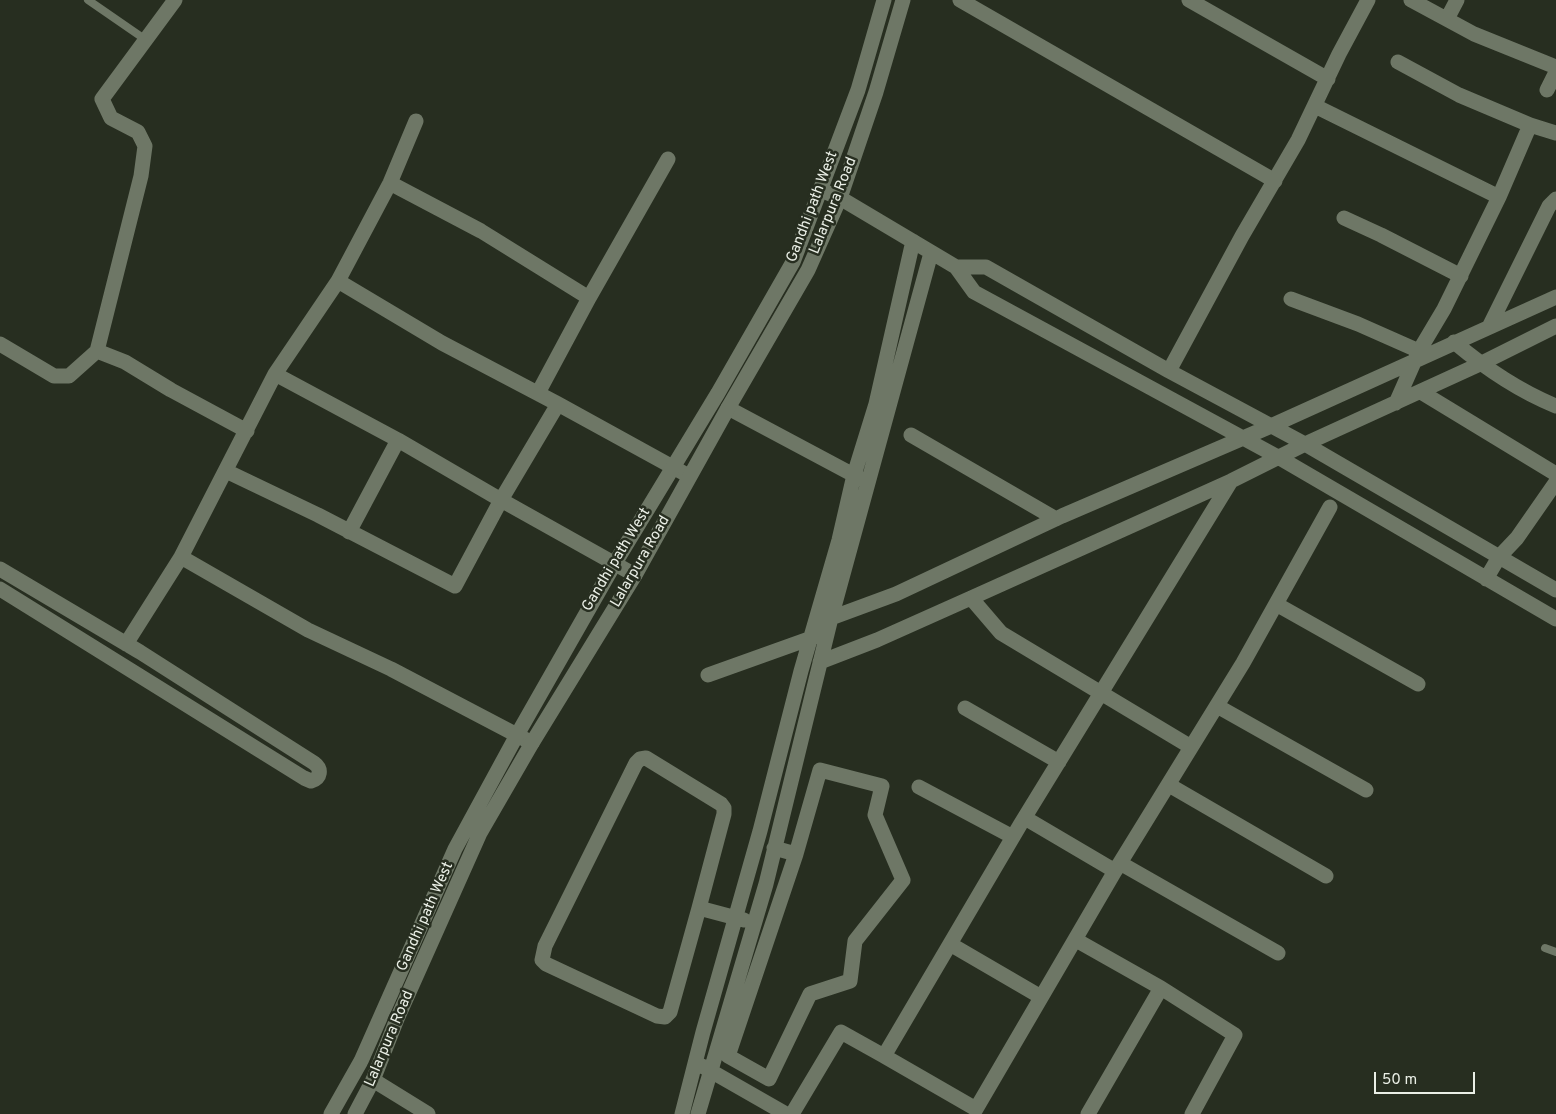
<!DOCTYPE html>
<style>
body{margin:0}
#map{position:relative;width:1556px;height:1114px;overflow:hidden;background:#272e20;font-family:Overpass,sans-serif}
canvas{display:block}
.scale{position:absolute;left:1374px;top:1072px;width:101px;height:22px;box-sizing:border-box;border:2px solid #eaefe6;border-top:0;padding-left:6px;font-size:15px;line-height:18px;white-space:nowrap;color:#eaefe6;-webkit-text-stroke:4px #272e20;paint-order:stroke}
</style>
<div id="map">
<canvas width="1556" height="1114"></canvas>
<div class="scale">50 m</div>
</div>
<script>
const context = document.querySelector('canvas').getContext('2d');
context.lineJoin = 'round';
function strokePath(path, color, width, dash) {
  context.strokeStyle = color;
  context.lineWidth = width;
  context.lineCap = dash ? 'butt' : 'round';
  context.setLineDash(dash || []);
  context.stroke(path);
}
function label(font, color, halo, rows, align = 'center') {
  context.font = font + ' Overpass,sans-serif';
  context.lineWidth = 5;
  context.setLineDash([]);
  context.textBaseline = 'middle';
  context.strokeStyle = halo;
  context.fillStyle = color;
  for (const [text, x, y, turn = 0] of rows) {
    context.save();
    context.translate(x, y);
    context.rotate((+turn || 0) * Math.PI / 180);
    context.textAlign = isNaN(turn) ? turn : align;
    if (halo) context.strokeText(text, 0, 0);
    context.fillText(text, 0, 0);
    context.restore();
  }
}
strokePath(new Path2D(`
 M88 0 146 40
 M1545 948 1556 952`), '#6e7766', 8);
strokePath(new Path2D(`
 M175 0 102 99 111 118 138 132 145 146 141 176 97 351 125 362 171 390 247 431
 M960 0 1275 181
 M1189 0 1328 79
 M1411 0 1474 34 1556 67
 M1447 19 1457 0
 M1398 62 1459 95 1530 125 1556 133
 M1547 90 1556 72
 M1315 106 1499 197
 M416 121 390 183 338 281 275 374 181 557 308 630 391 669 532 743
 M390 183 481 231 589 298
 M821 190 840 198 956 267 974 292 1278 457 1556 619
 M1344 218 1381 235 1461 276
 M956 267H986L1169 371 1305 444 1556 590
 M338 281 442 343 558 404 689 476
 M1291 299 1358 324 1419 351
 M1489 327 1549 206 1556 199
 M1454 342C1485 368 1519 391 1556 406
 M0 344 54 376H69L97 351
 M1169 371 1242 236 1298 140 1339 54 1368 0
 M275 374 398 440 501 500 635 575
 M1421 392 1556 474
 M538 393 589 298 668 159
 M1396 403 1419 351 1444 309 1499 197 1530 125
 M728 408 863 480
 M911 435 1056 519
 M226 471 318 515 455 586 501 500 558 404
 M349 532 398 440
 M0 569 140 652 314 763C322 769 321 778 311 781L304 778 0 589
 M1486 579 1499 557 1517 538 1556 482
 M971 598 1001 633 1191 747
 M1276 604 1418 684
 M831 618 896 594 1062 516 1271 426 1556 297
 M126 644 181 557
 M820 662 877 640 971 598 1231 481 1305 444 1480 364 1556 326
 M708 675 817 636
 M1217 706 1366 790
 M965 708 1059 762
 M1169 785 1326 876
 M919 787 1013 837
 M1025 818 1115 871
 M774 848 796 854 820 770 882 786 875 815 903 880 855 941 850 981 810 994 769 1079 728 1056 796 854
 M1120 863 1278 953
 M699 908 724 814V808L721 804 646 758 640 759 636 763 545 946 542 960 546 964 657 1016 665 1017 670 1012 699 908 744 920
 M1076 940 1161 988 1088 1114
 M950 944 1041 997
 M1161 988 1235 1035 1192 1114
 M884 1056 976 1109 1115 871 1243 663 1330 507
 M702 1066 786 1114
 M373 1080 428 1114
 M682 1114 703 1032 760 831 801 671 839 540 854 475 876 404 913 241
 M698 1114 766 884 831 618 931 253
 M792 1114 841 1032 884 1056 1020 825 1231 481`), '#6e7766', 15);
strokePath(new Path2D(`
 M331 1114 361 1061 455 849 517 735 615 563 718 393 793 262 858 90 884 0
 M355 1114 373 1080 397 1019 480 833 532 743 635 575 728 408 808 270 840 198 876 92 903 0`), '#6e7766', 15);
label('15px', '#eaefe6', '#272e20', [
 ["Lalarpura Road",834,206,-68],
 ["Gandhi path West",813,207,-69],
 ["Gandhi path West",617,560,-59],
 ["Lalarpura Road",641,562,-60],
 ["Gandhi path West",426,917,-66],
 ["Lalarpura Road",390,1039,-67]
]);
</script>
